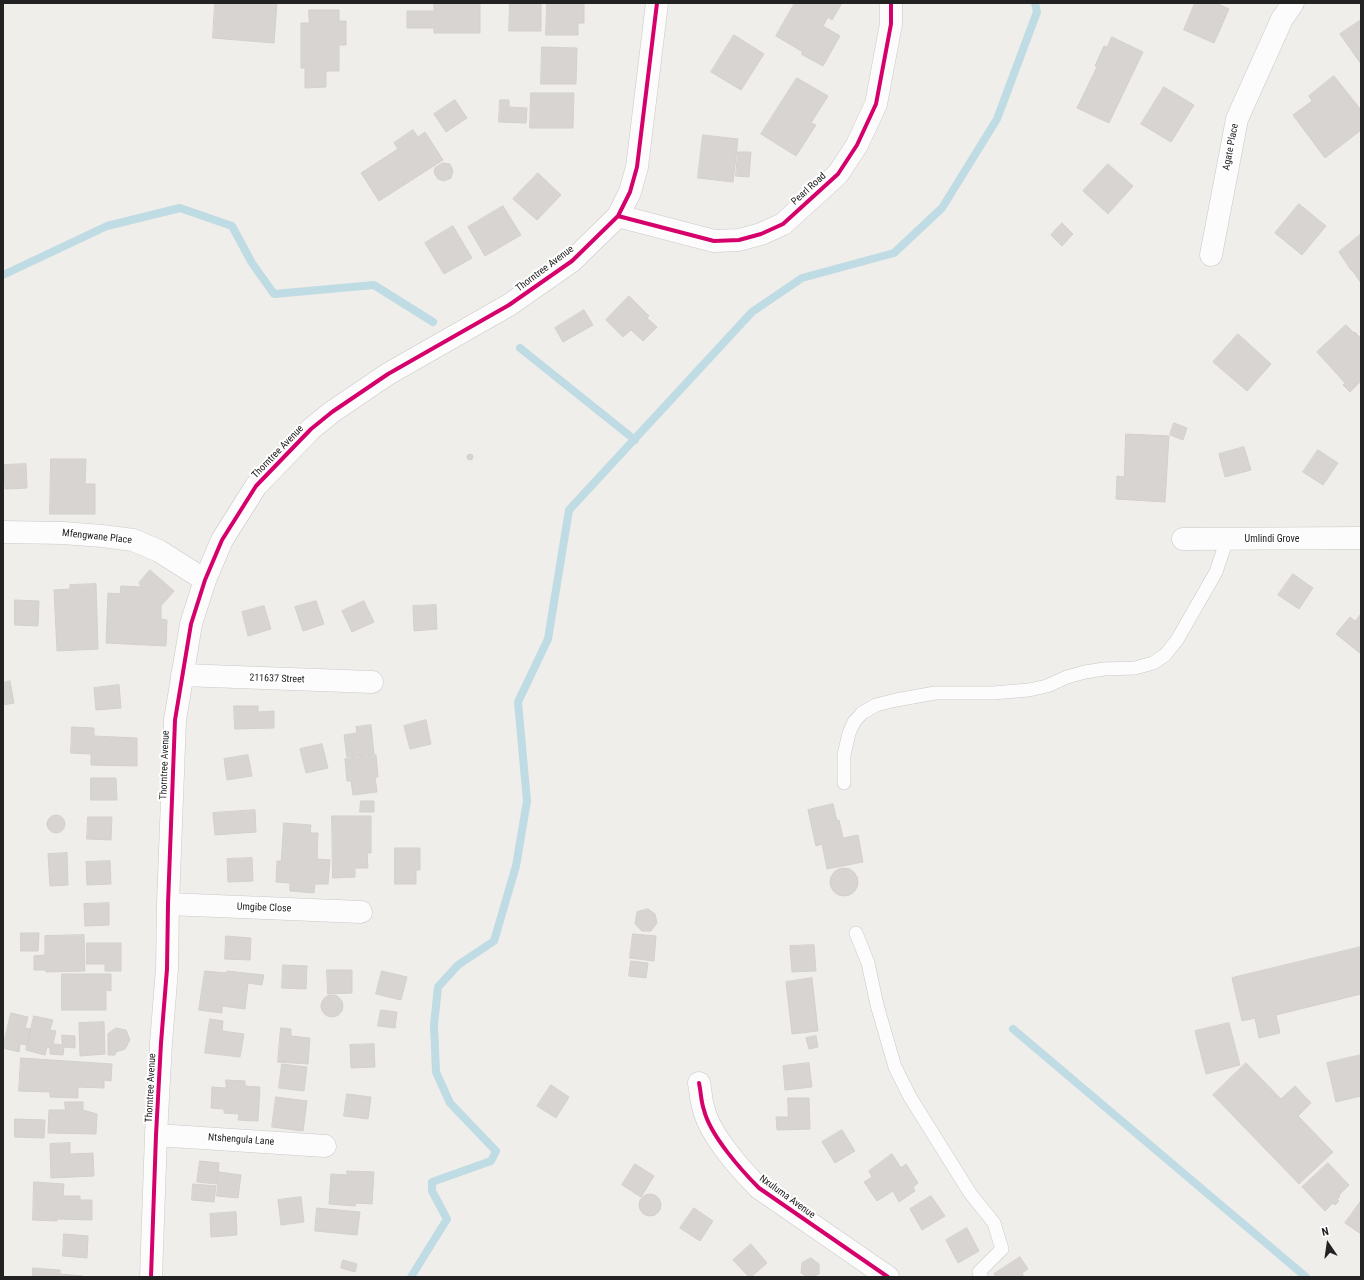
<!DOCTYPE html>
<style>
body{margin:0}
#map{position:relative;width:1364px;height:1280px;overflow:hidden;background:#f0eeeb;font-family:"Roboto Condensed",sans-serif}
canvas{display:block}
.frame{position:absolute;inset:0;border:4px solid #222;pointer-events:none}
.north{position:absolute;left:1308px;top:1224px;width:40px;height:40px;-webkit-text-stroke:3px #fff;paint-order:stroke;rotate:347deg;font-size:11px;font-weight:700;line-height:16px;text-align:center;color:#222}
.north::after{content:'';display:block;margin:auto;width:14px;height:18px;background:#222;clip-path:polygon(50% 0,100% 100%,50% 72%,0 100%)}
</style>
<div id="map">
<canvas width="1364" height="1280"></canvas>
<div class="frame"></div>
<div class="north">N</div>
</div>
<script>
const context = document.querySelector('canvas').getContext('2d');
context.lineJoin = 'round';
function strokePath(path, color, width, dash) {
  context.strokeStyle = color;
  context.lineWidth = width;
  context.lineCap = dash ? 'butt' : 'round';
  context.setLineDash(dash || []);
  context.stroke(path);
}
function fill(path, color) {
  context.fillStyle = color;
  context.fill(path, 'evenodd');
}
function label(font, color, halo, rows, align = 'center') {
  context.font = font + ' "Roboto Condensed",sans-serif';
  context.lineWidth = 4;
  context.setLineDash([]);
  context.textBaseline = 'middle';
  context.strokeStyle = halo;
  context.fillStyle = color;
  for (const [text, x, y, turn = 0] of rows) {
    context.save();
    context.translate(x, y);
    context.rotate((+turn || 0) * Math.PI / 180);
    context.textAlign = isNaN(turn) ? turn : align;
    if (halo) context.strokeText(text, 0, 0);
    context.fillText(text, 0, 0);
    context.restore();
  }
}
strokePath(new Path2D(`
 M3 275 107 226 180 208 232 226 252 263 274 294 374 285 433 322
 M520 348 635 440
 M1013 1029 1306 1277
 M411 1277 447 1219 432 1191V1182L491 1161 496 1151 450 1103 436 1072 434 1025 438 987 458 965 494 941 516 866 527 801 518 702 548 639 569 510 752 312 802 278 894 253 942 208 997 119 1037 12 1035 3`), '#bfdbe3', 8);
const building = new Path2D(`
 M215 3H277L274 43 213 38Z
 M434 3H480V33H434V28H407V11H434Z
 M510 3H541V31H509Z
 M547 3H584V23H578V35H546Z
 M795 3H842L832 20 828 17 823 26 840 36 823 66 801 54 803 52 776 36Z
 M1195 3H1216L1229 9 1214 43 1184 30Z
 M309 10H339V21H346V45H339V71H326V87L305 88V68H301V23H309Z
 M1361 20V64L1340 34Z
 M734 35 764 54 741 90 711 72Z
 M1112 37 1143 52 1109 123 1077 108 1097 67 1095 66 1104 46 1107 47Z
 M542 47 577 48 576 84H541Z
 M1334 76 1361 110V130L1325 158 1293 115 1312 101 1309 96Z
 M797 78 828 96 811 123 816 125 796 156 761 134Z
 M1164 87 1194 105 1171 142 1141 124Z
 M531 93H574L573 128H530Z
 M455 100 467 118 446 132 434 114Z
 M500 100H509V107L527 108 526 123 499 122Z
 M413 130 418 137 425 132 443 160 379 201 361 173 398 149 394 143Z
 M703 135 738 139 733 182 698 178Z
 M738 152H751L749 177 736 176Z
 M443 163 450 164 453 171 451 178 444 181 438 179 434 173 435 168Z
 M1108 164 1133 186 1108 214 1083 191Z
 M538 173 561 195 537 220 513 199Z
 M1299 204 1326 226 1302 255 1275 233Z
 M503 206 521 235 485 256 468 227Z
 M1062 223 1073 234 1062 246 1051 235Z
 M453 226 472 258 444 274 425 243Z
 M1361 234V283L1352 270H1351L1339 252Z
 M629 296 649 316 647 318 657 327 643 341 631 330 623 337 606 320Z
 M584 310 593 325 563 342 555 328Z
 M1346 325 1354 333 1355 332 1361 339V381L1350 392 1343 385 1345 383 1317 352Z
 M1238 334 1271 364 1247 391 1213 362Z
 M1174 423 1187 428 1183 440 1170 435Z
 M1126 434 1169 436 1165 502 1116 499 1117 476 1124 477Z
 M1244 447 1251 470 1225 477 1219 454Z
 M1318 450 1338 463 1323 485 1303 472Z
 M467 457a3 3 0 1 1 6 0a3 3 0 1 1-6 0Z
 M51 459H86L85 484H95V514H50Z
 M26 464 27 488 5 489 4 465Z
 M150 570 174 591 161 606V619L167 620 166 646 106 643 108 593 120 594 121 586 141 587 139 583Z
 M1293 574 1313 588 1299 609 1278 595Z
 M96 584 98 649 57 651 54 590 70 589V585Z
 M15 600 39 601 38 626 15 625Z
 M316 601 324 624 303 631 295 607Z
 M364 601 374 622 352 632 342 611Z
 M436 605 437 629 414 631 413 606Z
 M264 606 271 629 248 636 242 612Z
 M1361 614V654L1336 634 1350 617 1355 621Z
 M10 681 14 703 3 705V683Z
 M119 685 121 708 96 710 94 688Z
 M234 706H258V712L274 711V728L235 729Z
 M426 720 431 744 410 749 404 726Z
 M371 725 374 754 347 757 344 735 357 733 356 727Z
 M72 727 94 728V736L137 738V766L91 765V754L71 753Z
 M322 744 328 768 306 773 300 749Z
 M248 755 252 776 227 780 224 759Z
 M376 755 378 777H375L377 792 353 795 351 781H347L345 759Z
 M91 778H116L117 800H91Z
 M361 801H374V812H360Z
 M833 804 837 821 839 820 843 838 858 835 863 862 827 869 822 844 816 846 808 810Z
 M255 810 256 832 215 835 213 813Z
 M47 824a9 9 0 1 1 18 0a9 9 0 1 1-18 0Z
 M332 816H371V853H367L368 868H355V877L333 878Z
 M88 817H112L111 840 87 839Z
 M284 823 311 825 310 833H318L317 859 330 860 328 884H315L314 893 290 891V883L276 882 277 861H281Z
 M395 848H420V870H416V884H395Z
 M67 853 68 885 50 886 48 854Z
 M252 858 253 881 228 882 227 859Z
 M110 861 111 884 87 885 86 862Z
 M830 882a14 14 0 1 1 28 0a14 14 0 1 1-28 0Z
 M109 903V925L85 926 84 904Z
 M648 909 655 914 657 923 651 931H642L635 924 637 912Z
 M21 933H39L38 951H21Z
 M633 934 656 936 654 961 630 958Z
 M84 935 85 971 46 972V970H34V956L45 955V936Z
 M226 936 251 938 250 960 225 959Z
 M87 943H121V971H105V964H87Z
 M814 945 816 971 792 972 790 946Z
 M1361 947V994L1276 1015 1280 1033 1259 1038 1255 1018 1242 1021 1232 978Z
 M631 961 648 963 646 978 629 976Z
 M283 965 307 966 306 989 282 988Z
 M327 970H352V993L328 994Z
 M205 971 226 973 227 971 264 975 262 985 248 983 245 1009 222 1006V1013L199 1010Z
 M382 971 407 977 401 1000 376 994Z
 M62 974H111V991L106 990V1010H62Z
 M812 978 818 1031 792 1034 786 982Z
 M321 1006a11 11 0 1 1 22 0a11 11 0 1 1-22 0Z
 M381 1010 397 1012 395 1028 378 1026Z
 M11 1013 28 1017 25 1028 31 1029 27 1045 20 1044 19 1052 3 1048Z
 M34 1016 53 1020 50 1030 56 1031 52 1048 47 1047 45 1055 26 1050Z
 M210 1019 223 1021 222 1031 244 1034 240 1057 205 1053Z
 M104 1022 105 1054 80 1056 79 1023Z
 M1229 1023 1240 1065 1206 1074 1195 1031Z
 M116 1028 126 1030 130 1040 125 1049 116 1052 115 1055H108V1034Z
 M281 1028 291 1029V1036L310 1038 308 1064 278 1062Z
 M62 1035 75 1036V1048L64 1047 63 1055 50 1054V1048L53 1049 54 1044 62 1045Z
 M816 1036 818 1047 809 1049 806 1038Z
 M374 1044 375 1067 351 1068 350 1045Z
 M1361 1055V1096L1336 1102 1327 1063Z
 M21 1058 112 1064 111 1081 104 1080V1088L78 1087V1098L50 1097V1092L19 1091Z
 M809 1063 812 1087 785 1090 783 1066Z
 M1246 1063 1281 1099 1295 1086 1311 1103 1298 1116 1333 1152 1299 1184 1213 1095Z
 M282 1064 307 1067 304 1091 279 1088Z
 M226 1080 245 1081V1086L260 1087 258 1121 238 1120 239 1114 224 1113V1109L211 1108 212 1087 226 1088Z
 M551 1085 569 1097 556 1118 537 1106Z
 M347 1094 371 1097 368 1119 344 1116Z
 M276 1097 307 1101 303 1131 272 1127Z
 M788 1098H809L810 1129 777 1130 776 1117H788Z
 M65 1102H83V1110L97 1114 96 1134 48 1133 49 1110H65Z
 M15 1119 45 1120 44 1138 15 1137Z
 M842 1130 855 1151 835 1163 822 1142Z
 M70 1143V1154L93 1153 94 1176 51 1178 50 1144Z
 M892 1154 901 1168 906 1164 918 1183 913 1187 915 1191 899 1202 893 1191 877 1201 864 1182 872 1177 869 1171Z
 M200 1161 219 1163 217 1184 197 1182Z
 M1328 1163 1349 1185 1339 1195 1340 1196 1337 1200 1339 1201 1335 1205 1333 1203 1325 1211 1302 1187Z
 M635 1164 654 1176 641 1197 622 1185Z
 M347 1171 374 1172 372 1204 356 1203 355 1206 329 1204 331 1174 347 1175Z
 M219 1172 241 1175 238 1198 217 1196Z
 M34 1182 64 1184 63 1196H80V1200H92V1220L57 1219V1221L33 1220Z
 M193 1184 216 1186 214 1202 192 1200Z
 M639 1205a11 11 0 1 1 22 0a11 11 0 1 1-22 0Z
 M931 1196 945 1216 922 1230 910 1209Z
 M301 1197 304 1222 281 1225 278 1200Z
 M1361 1201V1234L1345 1223Z
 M317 1208 360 1212 357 1235 315 1231Z
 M694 1208 713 1221 700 1241 680 1228Z
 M236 1212 237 1235 211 1237 210 1214Z
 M967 1228 979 1251 958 1263 946 1240Z
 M64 1234 88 1236 87 1258 63 1256Z
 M751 1244 767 1263 751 1277H749L733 1260Z
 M1020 1257 1028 1269 1022 1273 1024 1277H996L994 1274Z
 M811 1258 819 1264V1274L812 1277H808L801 1273 802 1263Z
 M343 1260 357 1264 355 1272 341 1268Z
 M33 1268 60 1270V1274L83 1276V1277H33Z`);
fill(building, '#d7d4d2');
strokePath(building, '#d3d0cc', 1);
const lane = new Path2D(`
 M844 783V755L849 733 854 722 862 713 876 705 896 700 935 693H993L1029 690 1047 686 1067 677 1085 672 1104 669 1135 668 1153 663 1165 655 1177 640 1216 572 1227 539
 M856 933 868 963 877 1005 895 1067 910 1097 970 1193 994 1223 1002 1249 979 1272 981 1277`);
const street = new Path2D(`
 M618 216 714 241 739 240 761 234 783 224 838 174 857 145 876 104 891 24V3
 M1211 255 1237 119 1282 19 1293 3
 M3 532 63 533 102 536 133 540 159 551 205 580
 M1183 539 1361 538
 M182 675 372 682
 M168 904 361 912
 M699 1083C701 1092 701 1102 704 1110 710 1135 741 1170 759 1188L888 1277
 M156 1135 325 1146
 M151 1277 156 1135 161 1043 167 969 168 904 175 720 191 624 205 580 222 540 256 486 311 429 332 412 388 374 509 305 572 261 618 216 630 192 637 167 657 3`);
strokePath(lane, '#c9c8c7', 14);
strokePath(street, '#c9c8c7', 23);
strokePath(lane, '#fdfcfc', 13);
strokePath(street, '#fdfcfc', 22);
strokePath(new Path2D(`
 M618 216 714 241 739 240 761 234 783 224 838 174 857 145 876 104 891 24V3
 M699 1083C701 1092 701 1102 704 1110 710 1135 741 1170 759 1188L888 1277
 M151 1277 156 1135 161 1043 167 969 168 904 175 720 191 624 205 580 222 540 256 486 311 429 332 412 388 374 509 305 572 261 618 216 630 192 637 167 657 3`), '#d6006c', 4);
label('10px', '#222', '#fff', [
 ["Agate Place",1231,147,-79],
 ["Pearl Road",809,189,-42],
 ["Thorntree Avenue",545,269,-37],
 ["Thorntree Avenue",278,452,-46],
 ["Mfengwane Place",97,537,6],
 ["Umlindi Grove",1272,539],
 ["211637 Street",277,679,2],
 ["Thorntree Avenue",165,765,-88],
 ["Umgibe Close",264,908,2],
 ["Thorntree Avenue",151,1088,-87],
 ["Ntshengula Lane",241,1140,4],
 ["Nxuluma Avenue",787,1197,36]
]);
</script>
